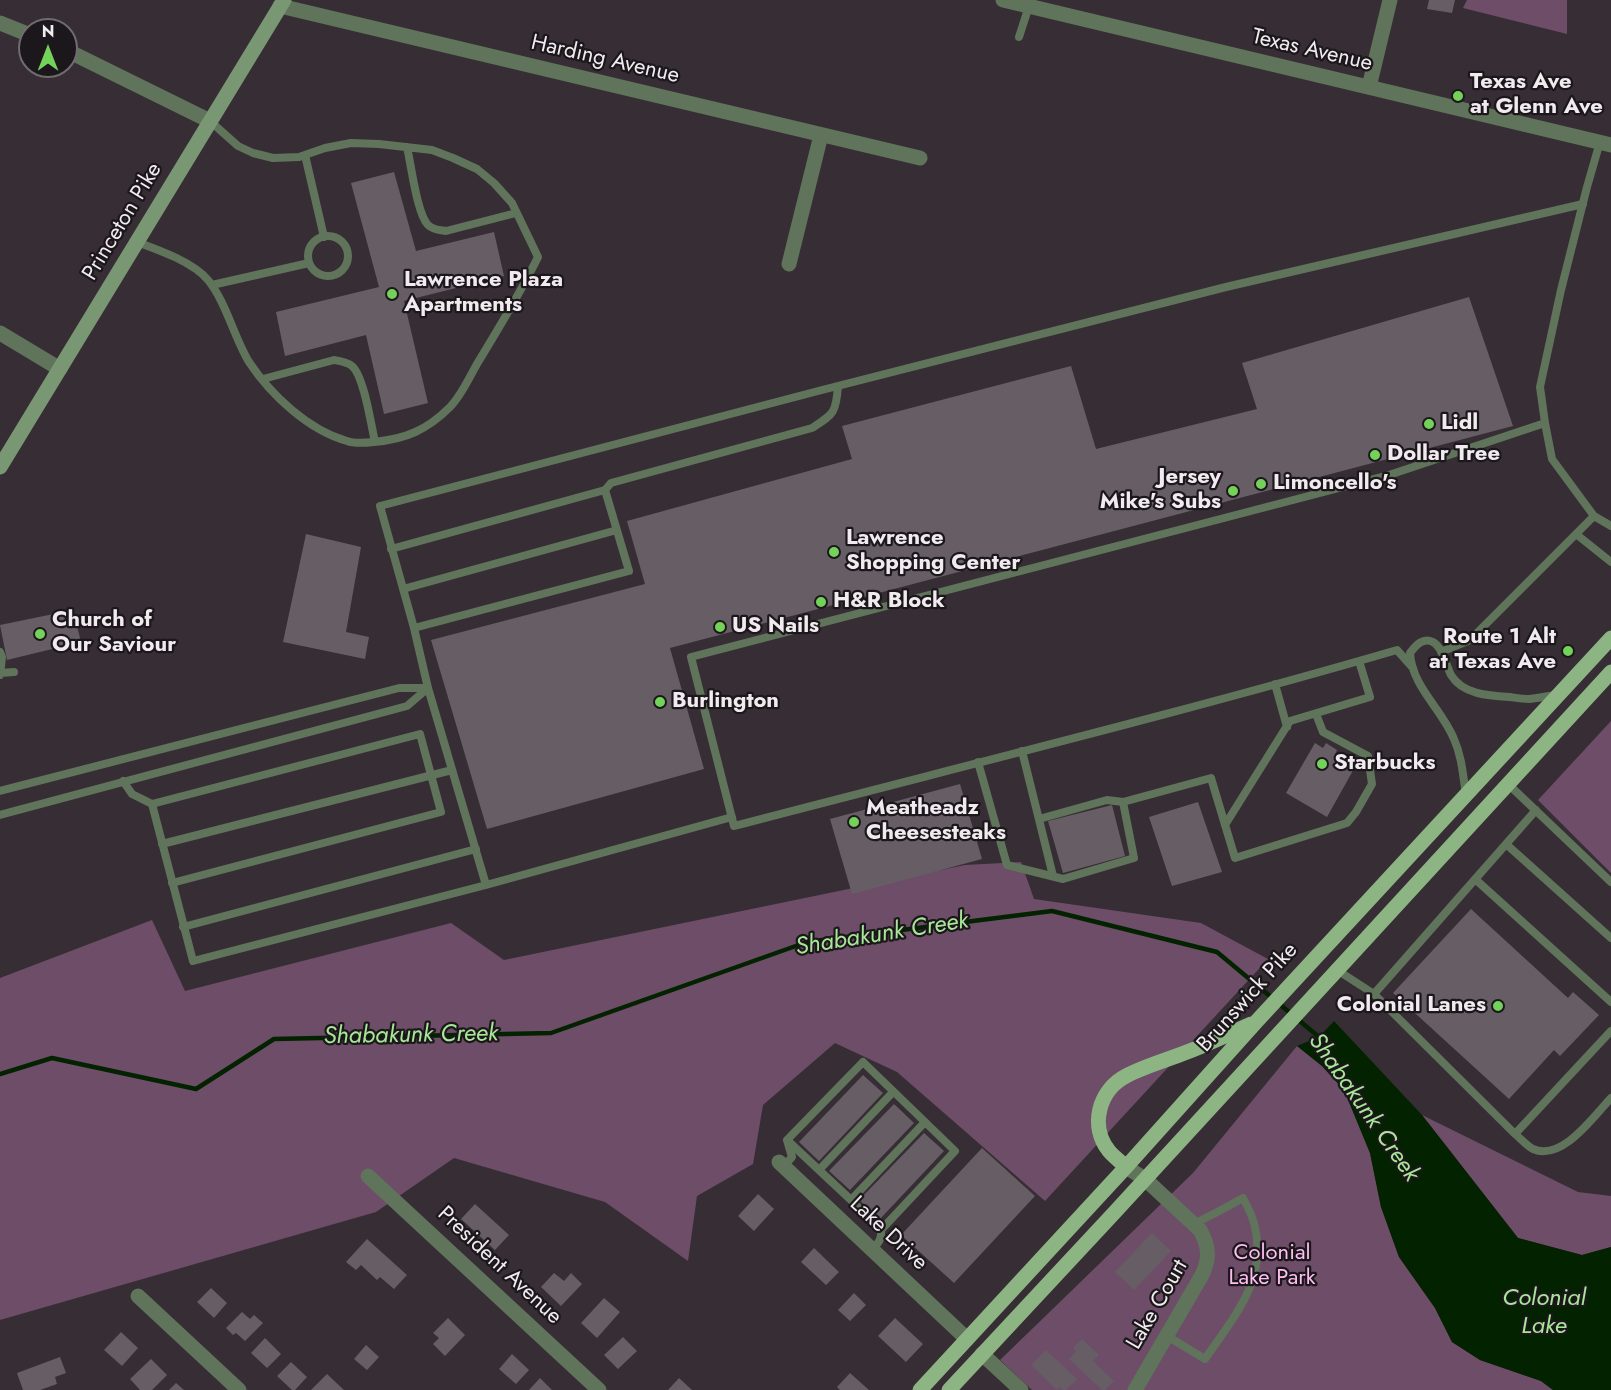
<!DOCTYPE html>
<style>
body{margin:0}
#map{position:relative;width:1611px;height:1390px;overflow:hidden;background:#362e34;font-family:Jost,sans-serif}
canvas{display:block}
.north{position:absolute;left:18px;top:18px;width:60px;height:60px;box-sizing:border-box;background:#1b171a;border:2px solid #716c70;border-radius:50%;rotate:0deg;font-size:16px;font-weight:700;line-height:24px;text-align:center;color:#f1ebf0}
.north::after{content:'';display:block;margin:auto;width:21px;height:27px;background:#74d25b;clip-path:polygon(50% 0,100% 100%,50% 72%,0 100%)}
</style>
<div id="map">
<canvas width="1611" height="1390"></canvas>
<div class="north">N</div>
</div>
<script>
const context = document.querySelector('canvas').getContext('2d');
context.lineJoin = 'round';
function fill(path, color) {
  context.fillStyle = color;
  context.fill(path, 'evenodd');
}
function strokePath(path, color, width, dash) {
  context.strokeStyle = color;
  context.lineWidth = width;
  context.lineCap = dash ? 'butt' : 'round';
  context.setLineDash(dash || []);
  context.stroke(path);
}
function label(font, color, halo, rows, align = 'center') {
  context.font = font + ' Jost,sans-serif';
  context.lineWidth = 4.5;
  context.setLineDash([]);
  context.textBaseline = 'middle';
  context.strokeStyle = halo;
  context.fillStyle = color;
  for (const [text, x, y, turn = 0] of rows) {
    context.save();
    context.translate(x, y);
    context.rotate((+turn || 0) * Math.PI / 180);
    context.textAlign = isNaN(turn) ? turn : align;
    if (halo) context.strokeText(text, 0, 0);
    context.fillText(text, 0, 0);
    context.restore();
  }
}
fill(new Path2D(`
 M1467 0H1567V34L1463 8Z
 M1611 721V873L1538 800Z
 M1021 862 1034 899 1201 923 1268 959 1045 1201 897 1072 835 1043 763 1105 753 1164 697 1196 688 1261 605 1202 454 1158 376 1212 0 1320V978L152 920 185 991 451 923 504 960 965 865Z
 M1297 1046 1322 1066 1344 1090 1370 1153 1381 1207 1399 1257 1435 1308 1452 1342 1480 1360 1541 1381 1553 1390H1032L1000 1360 1193 1173Z
 M1422 1115 1578 1192 1611 1196V1247L1582 1255 1518 1238Z`), '#6d4d67');
fill(new Path2D(`
 M1334 1021 1422 1115 1518 1238 1582 1255 1611 1247V1390H1553L1541 1381 1480 1360 1452 1342 1435 1308 1399 1257 1381 1207 1370 1153 1344 1090 1322 1066 1297 1046 1319 1037Z`), '#032200');
strokePath(new Path2D(`
 M0 1074 52 1058 196 1089 274 1039 551 1033 807 942 1052 911 1217 952 1319 1037 1322 1042`), '#032200', 4.5);
fill(new Path2D(`
 M1429 0H1455L1452 13 1427 9Z
 M394 172 416 251 494 232 504 276 404 301 428 403 384 414 366 335 285 356 276 312 379 287 351 183Z
 M1469 297 1513 426 670 648 704 769 487 829 431 640 645 584 627 521 852 459 842 426 1071 366 1096 449 1257 409 1242 363Z
 M306 534 361 547 346 632 369 637 365 659 283 642Z
 M73 610 81 642 7 660 0 625Z
 M1315 743 1323 748 1326 743 1337 750 1335 755 1355 767 1327 817 1286 793Z
 M960 784 982 859 852 894 830 819Z
 M1198 802 1222 872 1172 886 1149 817Z
 M1112 805 1125 856 1063 873 1048 821Z
 M1471 909 1568 998 1573 992 1599 1015 1560 1056 1554 1050 1509 1099 1393 993Z
 M863 1075 883 1093 819 1161 799 1142Z
 M894 1104 914 1123 850 1190 829 1171Z
 M924 1133 944 1151 880 1219 859 1200Z
 M982 1148 1035 1196 954 1283 901 1235Z
 M758 1194 774 1209 754 1231 738 1216Z
 M475 1204 509 1235 495 1250 461 1219Z
 M1152 1233 1171 1251 1134 1290 1115 1272Z
 M367 1239 407 1275 394 1289 380 1277 377 1280 361 1265 356 1270 346 1262Z
 M814 1248 839 1272 826 1285 801 1262Z
 M554 1273 564 1281 571 1273 582 1284 561 1306 541 1287Z
 M211 1288 227 1303 214 1318 197 1302Z
 M854 1293 866 1305 850 1321 838 1310Z
 M604 1298 620 1312 597 1338 581 1323Z
 M242 1312 250 1319 254 1315 263 1323 245 1341 236 1333 233 1335 226 1328Z
 M448 1318 465 1335 445 1356 433 1344 439 1338 433 1333Z
 M895 1318 923 1344 906 1362 878 1336Z
 M121 1332 138 1348 122 1366 104 1350Z
 M623 1337 637 1351 618 1369 604 1355Z
 M265 1338 281 1354 267 1368 251 1353Z
 M1082 1339 1099 1355 1093 1361 1114 1381 1105 1390H1102L1069 1359 1076 1351 1073 1348Z
 M366 1345 379 1357 367 1370 354 1359Z
 M1046 1350 1077 1379 1066 1390H1063L1060 1387 1057 1390 1031 1365Z
 M512 1354 529 1370 516 1384 499 1369Z
 M60 1357 66 1373 55 1377 57 1384 40 1390H23L17 1373Z
 M151 1359 167 1375 152 1390H140L130 1379Z
 M291 1362 307 1377 295 1390H292L277 1376Z
 M850 1373 869 1390H840L837 1387Z
 M327 1374 344 1390H311Z
 M540 1378 552 1390H529Z
 M679 1378 692 1390H668Z
 M176 1383 184 1390H169Z`), '#675e65');
strokePath(new Path2D(`
 M1019 37 1029 6
 M407 147C411 164 417 214 428 225 433 230 440 230 446 231L516 213
 M305 155 324 237
 M308 256a20 20 0 1 1 40 0a20 20 0 1 1-40 0Z
 M137 242C159 250 193 262 208 280 226 302 234 337 249 362 271 395 308 430 347 441 355 444 365 443 374 442 406 439 427 430 450 407 461 396 469 378 477 364 498 329 520 294 538 257L512 203 494 183 477 169 453 158 432 150 379 144 351 143 325 148 299 157 273 158 253 153 238 146 210 121
 M212 285 309 263
 M263 379 334 360C340 361 347 362 352 366 364 376 371 425 375 442
 M1545 423 1540 387 1561 290 1587 187 1600 142
 M1594 516 1611 526
 M1576 534 1611 562
 M391 549 605 490 611 483 812 428C834 414 836 413 838 386
 M403 589 617 530
 M414 628 629 571 605 490
 M0 652 2 657 0 675
 M1413 668 1397 650C1177 714 955 768 734 826L691 657 1389 475 1545 423 1552 459 1594 516 1470 640 1441 652
 M0 673 14 672
 M1275 684 1287 727
 M1022 751 1053 876
 M978 762 1007 865 1063 879 1134 858 1123 802 1211 778 1235 858 1347 823 1356 812 1372 784 1368 756 1323 732 1316 714
 M123 781 132 794 152 804 193 961 486 885
 M1508 784 1611 882
 M0 791 399 688H428
 M1466 795C1463 776 1462 757 1454 739 1442 709 1412 687 1410 653 1416 645 1423 637 1433 642 1443 648 1446 665 1451 675 1463 695 1490 696 1510 697 1517 698 1523 699 1529 699 1538 698 1548 696 1557 695
 M152 804 420 734 441 812 172 883
 M0 815 407 706 428 688
 M732 817 486 885 428 688 414 628 380 506 822 390 1226 287 1583 204
 M1039 819 1107 800 1123 802
 M1225 825 1290 721 1370 697 1359 661
 M162 844 452 770
 M1506 844 1611 938
 M1475 879 1611 1002
 M183 927 476 849
 M1337 970 1374 994 1515 1134 1611 1031
 M1374 994 1536 810
 M893 1092 819 1170 851 1200 925 1122
 M1515 1134C1520 1138 1527 1146 1533 1149 1562 1162 1594 1116 1611 1098
 M787 1140 819 1170
 M783 1167 792 1157 787 1140 863 1062 955 1151 881 1230C882 1240 878 1243 872 1250
 M851 1200 881 1230
 M1167 1336 1205 1359C1234 1317 1269 1278 1254 1223 1252 1215 1247 1206 1243 1198L1223 1209 1194 1224`), '#60735b', 8);
strokePath(new Path2D(`
 M1003 0 1611 145
 M280 6 920 158
 M0 23 30 35
 M66 50 210 121
 M1369 87 1390 0
 M789 264 821 135
 M0 333 60 369
 M779 1162 967 1339
 M1126 1167 1145 1179 1200 1230C1209 1246 1210 1258 1202 1275L1135 1390
 M368 1176 599 1390
 M138 1296 239 1390
 M982 1354 1021 1390`), '#60735b', 15);
strokePath(new Path2D(`
 M0 467 284 0`), '#799772', 15);
strokePath(new Path2D(`
 M1126 1167C1120 1161 1114 1157 1109 1151 1089 1126 1099 1090 1126 1076 1145 1066 1167 1060 1187 1052 1208 1044 1229 1034 1251 1024
 M920 1390 1126 1167 1256 1022 1611 638
 M949 1390 1114 1213 1611 672`), '#8db483', 15);
for (const [x, y, r, color] of [
 [1458,96,6,"#74d25b"],
 [392,294,6,"#74d25b"],
 [1429,424,6,"#74d25b"],
 [1375,455,6,"#74d25b"],
 [1261,484,6,"#74d25b"],
 [1233,491,6,"#74d25b"],
 [834,552,6,"#74d25b"],
 [821,602,6,"#74d25b"],
 [720,627,6,"#74d25b"],
 [40,634,6,"#74d25b"],
 [1568,651,6,"#74d25b"],
 [660,702,6,"#74d25b"],
 [1322,764,6,"#74d25b"],
 [854,822,6,"#74d25b"],
 [1498,1006,6,"#74d25b"]
]) {
  const dot = new Path2D();
  dot.arc(x, y, r, 0, 2 * Math.PI);
  context.fillStyle = color;
  context.fill(dot);
  strokePath(dot, '#1b171a', 2);
}
label('22px', '#f1ebf0', '#1b171a', [
 ["Texas Avenue",1312,51,13],
 ["Harding Avenue",605,60,13],
 ["Princeton Pike",123,222,-59],
 ["Brunswick Pike",1248,998,-48],
 ["Lake Drive",888,1234,43],
 ["President Avenue",499,1266,43],
 ["Lake Court",1158,1305,-60]
]);
label('bold 22px', '#f1ebf0', '#1b171a', [
 ["Texas Ave",1470,83],
 ["at Glenn Ave",1470,108],
 ["Lawrence Plaza",404,281],
 ["Apartments",404,306],
 ["Lidl",1441,424],
 ["Dollar Tree",1387,455],
 ["Jersey",1221,478,"right"],
 ["Mike's Subs",1221,503,"right"],
 ["Limoncello's",1273,484],
 ["Lawrence",846,539],
 ["Shopping Center",846,564],
 ["H&R Block",833,602],
 ["Church of",52,621],
 ["Our Saviour",52,646],
 ["US Nails",732,627],
 ["Route 1 Alt",1556,638,"right"],
 ["at Texas Ave",1556,663,"right"],
 ["Burlington",672,702],
 ["Starbucks",1334,764],
 ["Meatheadz",866,809],
 ["Cheesesteaks",866,834],
 ["Colonial Lanes",1486,1006,"right"]
], 'left');
label('22px', '#ffbef3', '#1b171a', [
 ["Colonial",1272,1254],
 ["Lake Park",1272,1279]
]);
label('italic 24px', '#a7e797', '#1b171a', [
 ["Shabakunk Creek",882,935,-9],
 ["Shabakunk Creek",411,1036,-1],
 ["Shabakunk Creek",1363,1108,55],
 ["Colonial",1544,1299],
 ["Lake",1544,1327]
]);
</script>
